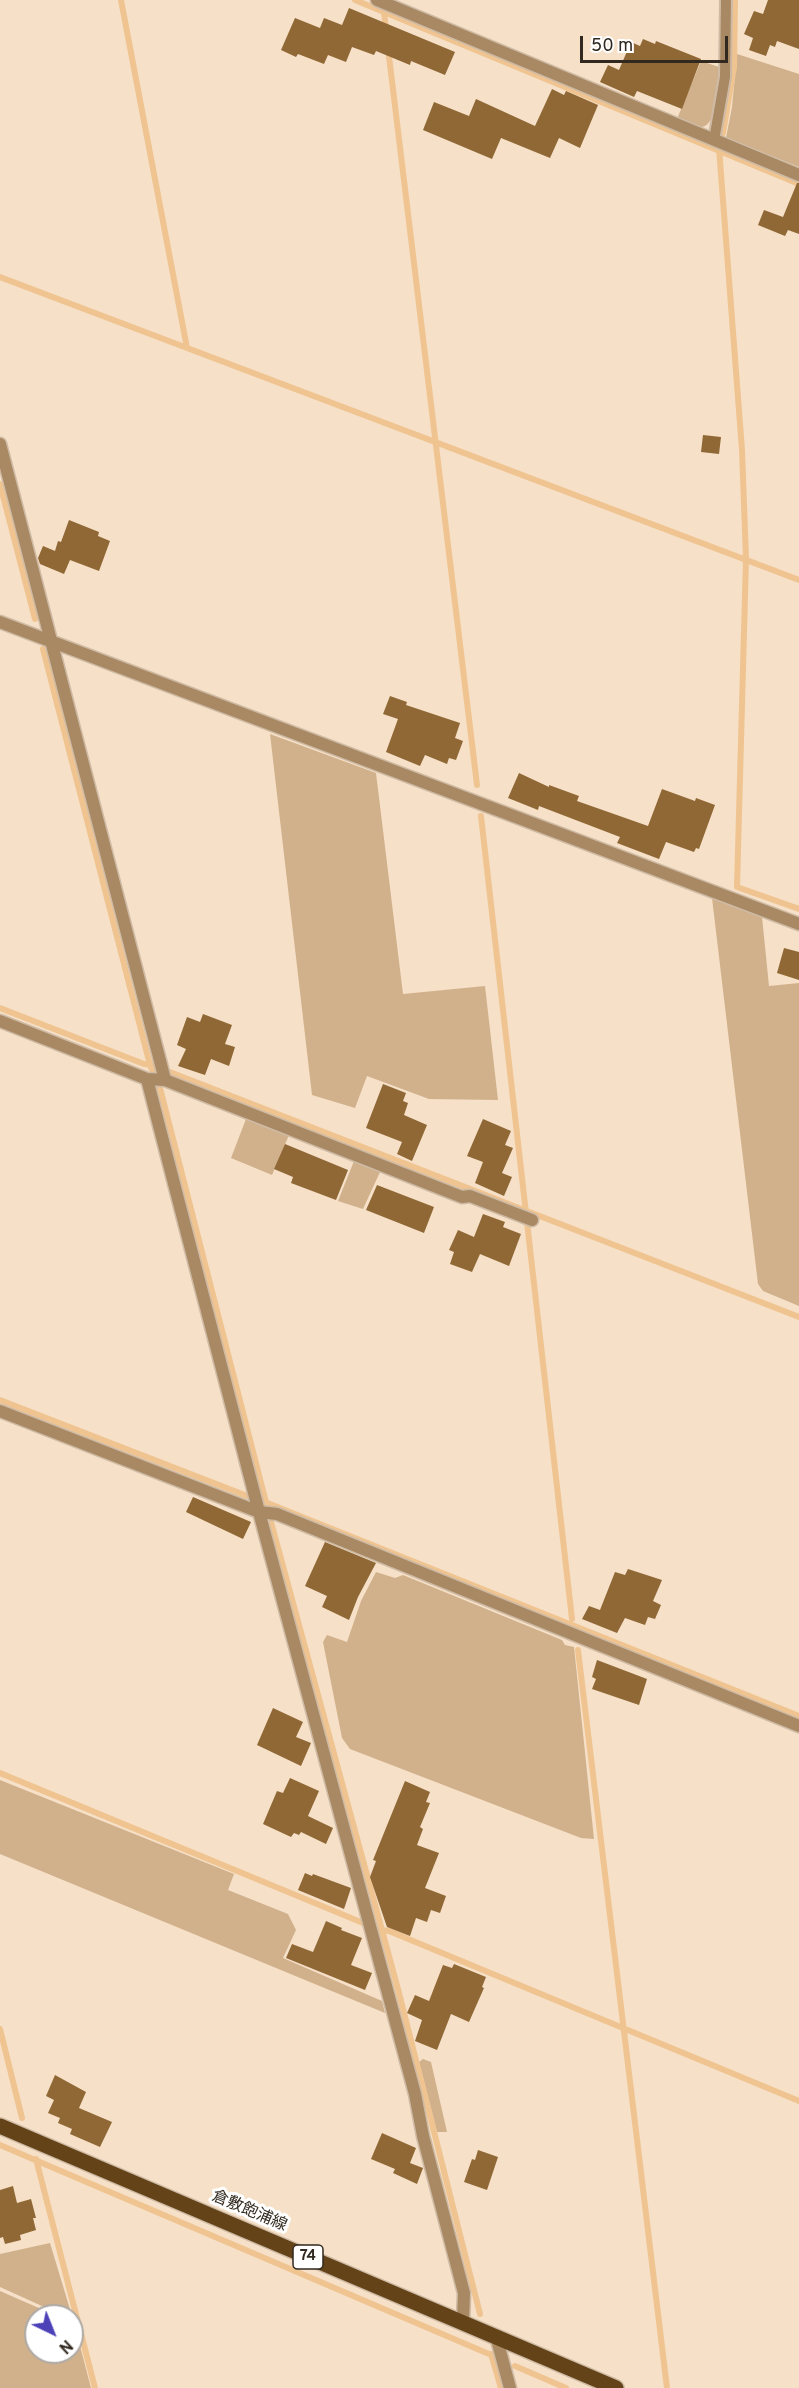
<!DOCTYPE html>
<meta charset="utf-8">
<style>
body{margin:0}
#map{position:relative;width:799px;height:2388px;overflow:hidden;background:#f6e0c7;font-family:Overpass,sans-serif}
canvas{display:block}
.north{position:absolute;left:24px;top:2304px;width:60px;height:60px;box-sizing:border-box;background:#fff;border:2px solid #ada9a5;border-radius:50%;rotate:137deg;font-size:16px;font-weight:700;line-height:24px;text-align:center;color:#31291f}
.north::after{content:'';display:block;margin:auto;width:21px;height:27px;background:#4d41b8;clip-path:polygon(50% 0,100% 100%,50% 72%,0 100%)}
.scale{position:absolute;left:580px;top:36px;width:148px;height:27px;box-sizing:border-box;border:3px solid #31291f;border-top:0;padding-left:8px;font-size:18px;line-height:21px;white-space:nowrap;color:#31291f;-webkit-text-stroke:4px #fff;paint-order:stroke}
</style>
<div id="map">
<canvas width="799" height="2388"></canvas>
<div class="north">N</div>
<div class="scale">50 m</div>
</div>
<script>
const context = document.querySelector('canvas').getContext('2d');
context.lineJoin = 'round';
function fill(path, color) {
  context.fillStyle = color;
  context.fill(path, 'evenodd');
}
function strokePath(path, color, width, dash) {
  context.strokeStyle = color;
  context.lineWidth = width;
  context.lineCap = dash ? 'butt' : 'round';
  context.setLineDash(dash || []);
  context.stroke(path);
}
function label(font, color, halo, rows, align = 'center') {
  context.font = font + ' Overpass,"Noto Sans JP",sans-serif';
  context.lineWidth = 6;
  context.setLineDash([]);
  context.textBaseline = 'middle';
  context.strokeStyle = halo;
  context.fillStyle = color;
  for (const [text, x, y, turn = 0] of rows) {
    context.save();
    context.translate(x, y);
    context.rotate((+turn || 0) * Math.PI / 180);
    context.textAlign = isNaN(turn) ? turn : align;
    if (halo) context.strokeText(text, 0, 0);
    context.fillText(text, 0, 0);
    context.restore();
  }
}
fill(new Path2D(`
 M737 54 799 74V167L726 138 732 107Z
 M701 61 719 67C717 80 719 128 700 127 693 126 684 121 677 119Z
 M270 734 376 773 403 994 485 986 498 1100 429 1099 367 1076 355 1108 312 1095Z
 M712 898 762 917 769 986 799 983V1306L763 1291 758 1284Z
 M246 1119 289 1135 272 1175 231 1158Z
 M354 1161 380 1172 363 1209 338 1201Z
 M376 1572 395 1578 403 1575 562 1640 565 1645 574 1647 594 1839 581 1838 350 1749 342 1738 323 1642 327 1635 347 1642 361 1601Z
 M0 1780 234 1874 228 1890 288 1914 296 1930 283 1958 382 2001 385 2013 0 1854Z
 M423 2059 431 2062 447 2132H437L419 2062Z
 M50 2243 72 2316H64L0 2287V2254Z
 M0 2291 57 2316H36V2352H72V2322L74 2323 91 2388H0Z`), '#d1b18c');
strokePath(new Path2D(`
 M121 0 187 348
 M355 0 799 184
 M383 4 386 29
 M388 48 477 785
 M723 133 734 67 735 0
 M719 148 742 450 746 559 737 887 799 909
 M0 277 799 580
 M0 484 35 619
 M43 649 150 1065 160 1088 271 1522 398 1989 480 2314
 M481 816 572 1619
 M0 1008 144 1064 153 1065
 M162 1069 799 1317
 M0 1400 255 1499
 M265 1502 799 1716
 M578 1650 667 2388
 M0 1773 368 1925
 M380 1930 389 1931 799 2101
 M0 2029 22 2118
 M0 2145 496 2357
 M36 2159 95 2388
 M491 2354 501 2388
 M515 2366 566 2388`), '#efc491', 6);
fill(new Path2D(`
 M768 0H799V49L777 41 775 47 770 45 766 56 749 50 753 38 744 34 754 11 763 14Z
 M349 8 455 52 445 75 411 61 410 65 376 51 374 55 352 47 346 62 328 55 324 64 298 54 296 57 281 50 295 18 320 28 324 18 342 25Z
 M643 39 655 44 656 41 701 59 682 109 637 91 634 97 600 82 608 65 619 70 631 42 640 46Z
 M552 89 564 95 566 91 598 105 580 148 559 138 550 158 501 138 492 159 423 130 434 102 469 116 476 99 535 126Z
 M797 183H799V234L788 230 785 236 758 225 764 210 783 217Z
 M703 435 721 437 719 454 701 452Z
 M69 520 99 532 98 536 110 541 99 571 70 560 64 574 40 564 38 558 43 546 55 551 58 541 61 542Z
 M390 696 407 702 406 705 460 723 455 738 463 741 456 760 449 758 447 764 425 755 420 766 386 752 398 719 383 714Z
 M519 773 549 787V785L579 796 577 801 648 826 662 789 695 801 696 798 715 805 699 849 696 848 694 852 666 842 659 859 617 843 620 837 539 806 538 810 508 798Z
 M784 948 799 952V980L777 973Z
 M203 1014 232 1025 225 1044 235 1047 229 1066 211 1059 205 1075 178 1066 186 1049 177 1045 187 1017 200 1022Z
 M383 1084 406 1093 403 1101 408 1103 404 1115 427 1125 412 1161 397 1154 402 1142 366 1128Z
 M483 1119 511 1131 505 1145 513 1148 502 1173 512 1177 504 1196 475 1183 483 1162 467 1156Z
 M285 1144 348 1170 336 1200 291 1183 293 1177 274 1169Z
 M377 1185 434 1207 424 1233 366 1210Z
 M483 1214 505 1222 503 1227 521 1234 509 1266 480 1254 472 1272 450 1264 454 1252 449 1250 458 1230 474 1237Z
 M193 1497 251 1522 243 1539 186 1512Z
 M325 1542 376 1563 358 1597 349 1620 322 1607 327 1596 305 1586Z
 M628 1569 662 1580 653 1601 661 1605 655 1619 648 1617 645 1625 625 1618 617 1633 582 1619 589 1606 600 1610 615 1572 625 1575Z
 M597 1660 647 1679 639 1705 592 1689 596 1679 592 1677Z
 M273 1708 303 1722 296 1737 311 1743 301 1766 257 1745Z
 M290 1778 319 1791 308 1816 333 1828 326 1844 301 1832 299 1835 294 1833 291 1837 263 1824 277 1791 283 1793Z
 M405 1781 430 1792 426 1802 430 1803 420 1827 423 1829 417 1845 439 1853 425 1888 446 1896 440 1913 431 1910 427 1922 416 1918 410 1936 387 1927 370 1877 376 1861 373 1860Z
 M305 1873 312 1876 313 1874 351 1888 344 1909 298 1890Z
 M326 1921 342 1928 341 1930 362 1938 351 1965 372 1973 365 1990 286 1958 292 1944 313 1952Z
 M454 1964 486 1977 482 1987 484 1988 469 2022 451 2014 437 2050 415 2041 422 2020 407 2013 415 1995 429 2001 443 1965 452 1968Z
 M55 2075 86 2092 79 2108 112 2122 100 2147 70 2134 72 2129 58 2123 60 2118 48 2113 54 2100 46 2096Z
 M382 2133 416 2148 410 2163 423 2168 417 2184 393 2173 395 2169 371 2159Z
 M478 2150 498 2157 487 2190 464 2182 472 2159 475 2160Z
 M13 2186 17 2203 31 2199 36 2218H33L36 2230 20 2235 21 2240 5 2244 3 2237 0 2238V2190Z`), '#8f6836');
const service = new Path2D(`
 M714 140 725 77 726 0`);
const minor = new Path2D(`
 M377 0 799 175
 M0 444 165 1080
 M0 622 799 924
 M0 1021 147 1079 165 1080 462 1197 470 1196 532 1220
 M147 1079 259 1512 415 2094 423 2136 464 2293 463 2322
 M0 1411 259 1512 277 1514 799 1726
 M496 2336 510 2388`);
const primary = new Path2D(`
 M0 2126 616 2388`);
strokePath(service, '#cfbba5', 14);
strokePath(minor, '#cfbba5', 15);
strokePath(primary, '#cfbba5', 18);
strokePath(service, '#a88963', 10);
strokePath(minor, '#a88963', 12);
strokePath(primary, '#634317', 15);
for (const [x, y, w] of [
 [308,2257,30]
]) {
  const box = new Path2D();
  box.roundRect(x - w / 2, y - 12, w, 24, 4.5);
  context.fillStyle = '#fff';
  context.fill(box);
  strokePath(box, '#31291f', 1.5);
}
label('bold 15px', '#31291f', null, [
 ["74",308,2257]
]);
label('16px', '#31291f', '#fff', [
 ["倉敷飽浦線",249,2212,23]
]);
</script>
